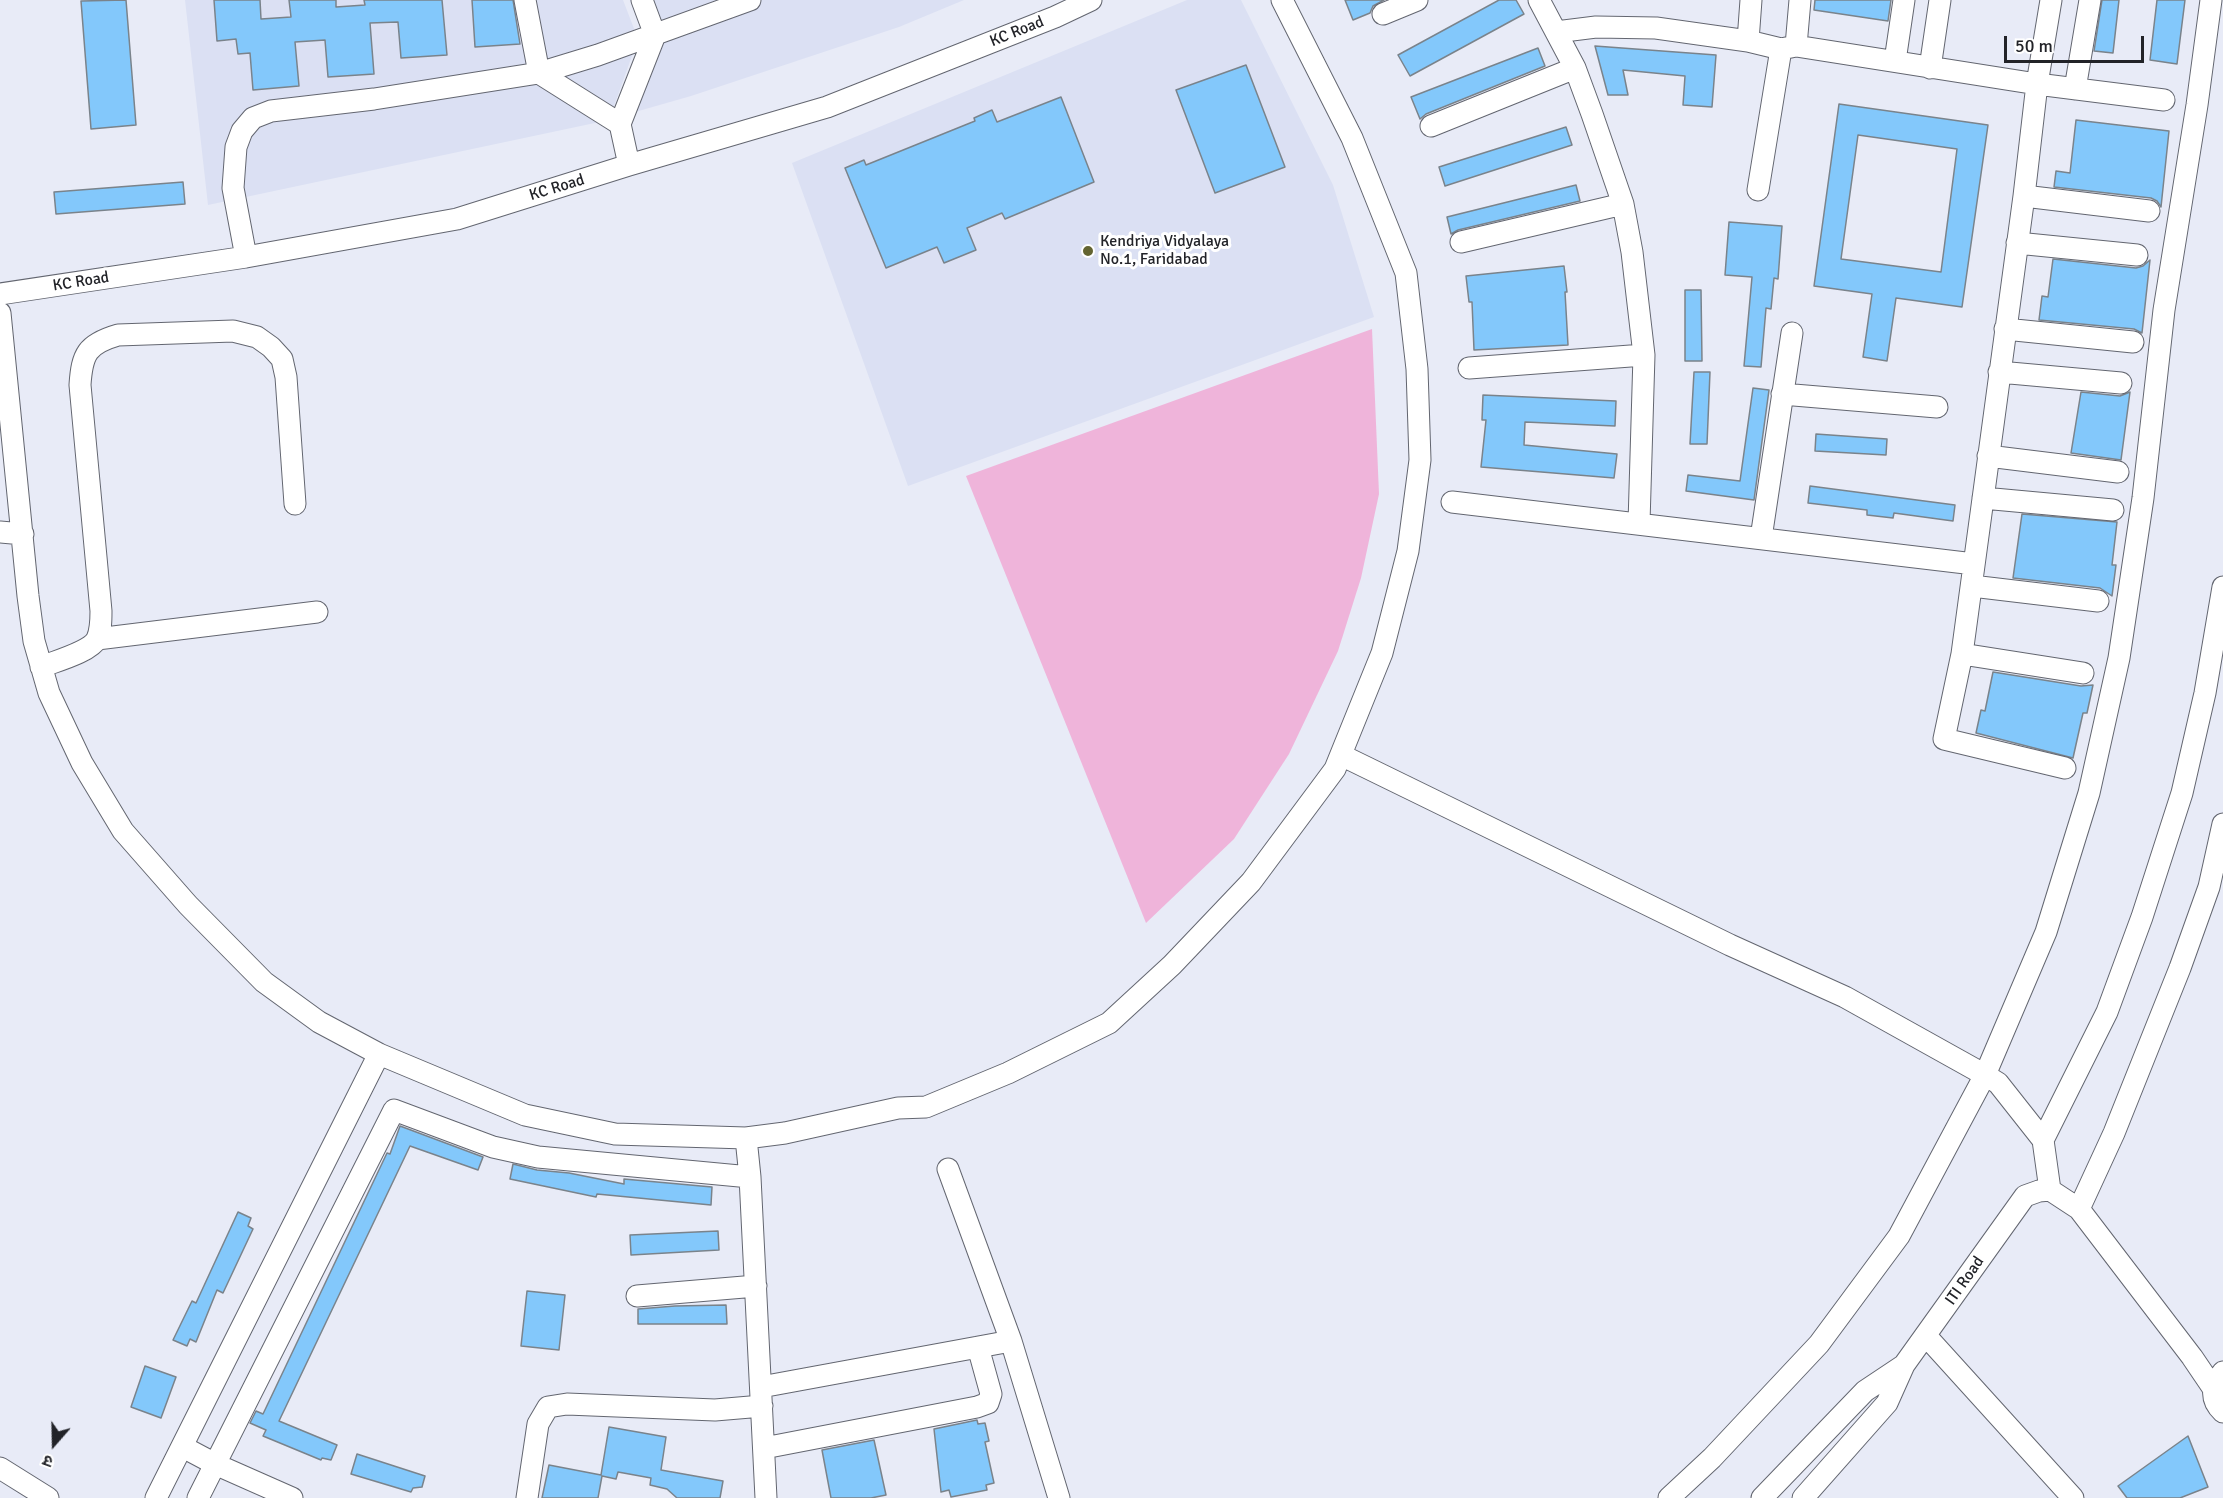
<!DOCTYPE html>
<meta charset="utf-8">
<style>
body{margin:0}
#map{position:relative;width:2223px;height:1498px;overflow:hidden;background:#e8ebf7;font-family:Signika,"Noto Sans Devanagari",sans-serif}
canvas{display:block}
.north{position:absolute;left:24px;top:1414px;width:60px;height:60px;-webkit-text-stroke:4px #fff;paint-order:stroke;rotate:200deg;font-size:16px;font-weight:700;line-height:24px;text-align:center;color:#222328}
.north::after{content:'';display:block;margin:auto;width:21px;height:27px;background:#222328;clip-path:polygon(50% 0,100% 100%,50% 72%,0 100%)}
.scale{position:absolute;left:2004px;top:36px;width:140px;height:27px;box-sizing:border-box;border:3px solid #222328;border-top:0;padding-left:8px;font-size:18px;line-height:21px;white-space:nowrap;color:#222328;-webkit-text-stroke:4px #fff;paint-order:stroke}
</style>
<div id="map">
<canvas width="2223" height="1498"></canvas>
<div class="north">उ</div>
<div class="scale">50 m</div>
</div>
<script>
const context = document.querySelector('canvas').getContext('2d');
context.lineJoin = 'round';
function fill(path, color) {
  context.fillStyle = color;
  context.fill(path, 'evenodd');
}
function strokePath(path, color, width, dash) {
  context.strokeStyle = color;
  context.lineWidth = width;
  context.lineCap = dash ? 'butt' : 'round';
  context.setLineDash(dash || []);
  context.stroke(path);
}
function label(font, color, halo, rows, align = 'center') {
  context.font = font + ' Signika,sans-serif';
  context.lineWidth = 6;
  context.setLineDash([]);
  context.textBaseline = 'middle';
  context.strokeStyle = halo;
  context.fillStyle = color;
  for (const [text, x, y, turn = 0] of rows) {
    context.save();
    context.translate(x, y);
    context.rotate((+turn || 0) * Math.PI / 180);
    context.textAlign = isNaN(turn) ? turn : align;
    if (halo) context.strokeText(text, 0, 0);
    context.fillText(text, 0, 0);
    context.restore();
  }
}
fill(new Path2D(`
 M185 0H623L638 39 609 120 208 205Z
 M630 0H964L899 27 691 96 621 116 646 40Z
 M1187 0H1241L1333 185 1374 317 908 486 792 163Z`), '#dbe0f3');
fill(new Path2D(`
 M1372 329 1379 494 1361 578 1338 651 1289 754 1234 839 1146 923 966 476Z`), '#efb4da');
const building = new Path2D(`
 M126 0 136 125 91 129 81 1Z
 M214 0H260L261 19 291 17 289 0H336V7L365 5 364 0H442L447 55 401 58 398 22 370 23 374 74 328 77 325 40 295 42 299 86 253 90 250 53 238 54 236 39 217 41Z
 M472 0H513L520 44 475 47Z
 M1345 0H1384L1373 6 1370 13 1353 20Z
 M1499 0H1516L1524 14 1410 76 1398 55Z
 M1815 0H1891L1888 21 1814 10Z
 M2102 0H2119L2113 53 2094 51Z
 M2157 0H2185L2177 64 2150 60Z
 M1595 46 1716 55 1712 107 1683 105 1685 76 1623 70 1628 95H1608Z
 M1538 48 1545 66 1426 114 1420 119 1411 97Z
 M1246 65 1285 167 1215 193 1176 90Z
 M1061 97 1094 182 1005 219 1002 213 967 228 976 250 944 263 937 247 886 268 845 168 864 160 866 165 975 121 974 118 992 110 997 122Z
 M1839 104 1988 125 1962 307 1896 298 1887 361 1863 357 1872 294 1814 286ZM1858 135 1957 149 1941 272 1841 259Z
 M2076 120 2169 131 2161 207 2157 201 2151 198 2054 187 2056 171 2070 173Z
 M1566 127 1572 145 1445 186 1439 167Z
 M183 182 185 204 56 214 54 192Z
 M1576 185 1580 201 1458 230 1451 234 1447 217Z
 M1729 222 1782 226 1778 279 1774 278 1771 309 1766 308 1761 367 1744 366 1752 277 1725 275Z
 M2053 259 2136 268 2143 266 2150 260 2142 333 2134 329 2039 320 2042 296 2048 297Z
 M1564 266 1567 292H1565L1568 345 1474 350 1472 302H1469L1466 276Z
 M1685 290H1701L1702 361H1685Z
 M1694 372H1710L1707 444H1690Z
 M1753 388 1769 390 1754 500 1686 491 1688 475 1740 481Z
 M2081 392 2120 396 2130 392 2121 460 2071 453Z
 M1483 395 1616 401 1615 426 1525 422 1524 445 1617 454 1614 478 1481 467 1486 420H1482Z
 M1816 434 1887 439 1886 455 1815 451Z
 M1810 486 1955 505 1953 521 1894 513 1893 518 1867 515V510L1808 503Z
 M2022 514 2117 522 2112 565H2116L2112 596 2100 588 2013 578Z
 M1993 672 2081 686 2093 685 2087 713H2083L2073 758 1976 733 1981 710 1985 711Z
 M400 1126 483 1157 478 1170 410 1146 279 1421 337 1445 331 1460 322 1458 321 1460 263 1436 266 1430 250 1423 256 1411 263 1414 387 1153 390 1154Z
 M513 1164 537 1170 569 1173 624 1184V1179L712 1187 711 1205 597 1194 596 1197 510 1179Z
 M238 1212 251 1218 248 1226 253 1229 223 1293 217 1290 196 1342 190 1339 187 1346 173 1340 192 1301 196 1303Z
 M718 1231 719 1250 631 1255 630 1235Z
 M527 1291 565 1295 559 1350 521 1346Z
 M726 1305 727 1324H638V1309L675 1306Z
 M145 1366 176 1377 161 1418 131 1407Z
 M977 1420 978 1424 985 1423 989 1441 985 1442 994 1483 986 1485 987 1490 951 1497 949 1490 941 1492 934 1429Z
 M609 1427 666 1437 661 1470 723 1481 720 1498H677L667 1489 650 1485 651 1478 618 1472 616 1479 602 1476 598 1498H542L549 1465 601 1475Z
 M2188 1436 2208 1487 2180 1498H2127L2118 1486Z
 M874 1440 886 1495 871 1498H831L822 1450Z
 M357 1454 425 1476 422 1487 413 1488 411 1492 351 1474Z`);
fill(building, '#83c8fb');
strokePath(building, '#7a838b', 1.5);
const minor = new Path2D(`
 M525 0 539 73 620 124
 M1539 0 1575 68 1592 114 1623 204 1632 252 1644 355 1639 523
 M2051 0 2037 84 2024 196 1962 654 1944 739 2065 768
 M1383 14 1417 0
 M1556 32 1596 27 1656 28 1748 41 1781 49 1796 46 2037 84 2164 100
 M1748 41 1751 0
 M1796 46 1800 0
 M1895 61 1904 0
 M1930 68 1940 0
 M2075 89 2090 0
 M1431 126 1575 68
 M629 165 620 124 655 35 642 0
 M1758 190 1781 49
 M2024 196 2149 211
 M1461 242 1623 204
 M2017 243 2137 255
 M246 257 233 188 236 147 242 131 253 118 271 111 374 99 539 73 598 55 750 0
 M0 294 246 257 457 219 629 165 827 107 1055 17 1091 0
 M0 313 28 596 34 641 49 693 82 763 123 831 188 905 264 982 319 1022 379 1054 525 1115 615 1134 746 1138 785 1133 898 1108 926 1107 1008 1073 1109 1023 1172 965 1251 882 1335 769 1382 653 1408 551 1420 460 1417 369 1406 273 1352 138 1282 0
 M2005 329 2133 342
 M1469 368 1644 355
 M1999 372 2121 383
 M1782 394 1937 407
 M1988 456 2118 472
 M1983 498 2113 510
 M1452 502 1974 564
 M0 532 23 534
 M1761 538 1792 333
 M1972 586 2098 601
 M97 639 317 612
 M1962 654 2083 673
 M41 667C56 661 90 652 97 639 101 630 101 620 101 611L80 385C82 354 87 344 118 335L233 331 257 337 271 347 282 359 286 377 295 504
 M1341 755 1730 945 1845 997 1985 1075 1998 1083 2043 1140 2050 1190
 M746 1138 750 1177 766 1498
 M2043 1140 2107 1012 2142 917 2182 793 2205 693 2223 587
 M948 1169 1011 1341 1059 1498
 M2079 1209 2114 1133 2180 968 2209 887 2223 824
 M637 1296 756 1286
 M1927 1337 2073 1498
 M2223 1372C2212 1385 2209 1399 2223 1412
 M761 1387 1011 1341
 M183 1447 215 1464 292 1498
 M764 1448 977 1407 988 1403 991 1394 978 1347
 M0 1468 48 1498
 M156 1498 379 1054
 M198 1498 394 1110 493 1147 538 1157 750 1177
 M527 1498 538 1424 548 1407 567 1404 715 1410 762 1406
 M1669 1498 1712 1458 1819 1344 1899 1236 1985 1075 2046 932 2089 793 2119 658 2143 498 2164 310 2197 105 2211 0
 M1762 1498 1865 1391 1904 1365
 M1803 1498 1887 1403 1904 1365 2025 1196 2039 1191 2050 1190 2079 1209 2192 1357 2213 1388`);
strokePath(minor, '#636670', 23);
strokePath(minor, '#fff', 21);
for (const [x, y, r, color] of [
 [1088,251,6,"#636431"]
]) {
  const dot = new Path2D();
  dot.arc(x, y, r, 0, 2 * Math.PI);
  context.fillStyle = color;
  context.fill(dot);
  strokePath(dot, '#fff', 2);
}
label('16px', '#222328', '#fff', [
 ["KC Road",1017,32,-22],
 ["KC Road",557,188,-17],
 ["KC Road",81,282,-9],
 ["ITI Road",1965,1281,-55]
]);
label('16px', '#222328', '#fff', [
 ["Kendriya Vidyalaya",1100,242],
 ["No.1, Faridabad",1100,260]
], 'left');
</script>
